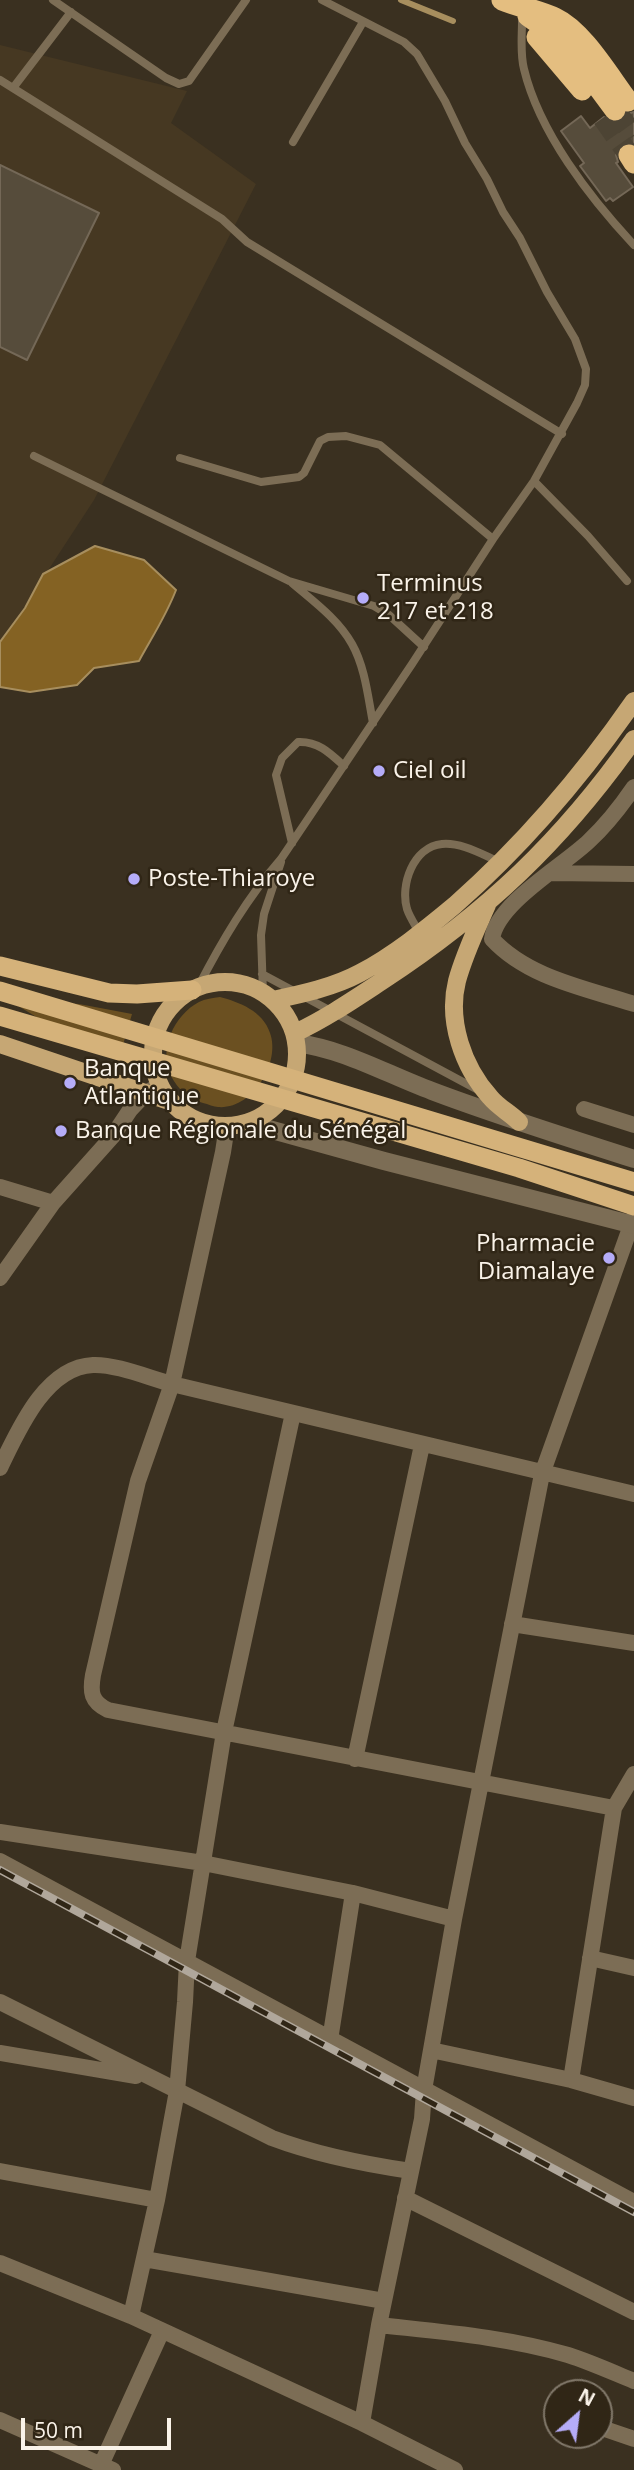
<!DOCTYPE html>
<meta charset="utf-8">
<style>
body{margin:0}
#map{position:relative;width:634px;height:2470px;overflow:hidden;background:#3a3020;font-family:"Open Sans",sans-serif}
canvas{display:block}
.north{position:absolute;left:543px;top:2379px;width:70px;height:70px;box-sizing:border-box;background:#302616;border:2px solid #81786a;border-radius:50%;rotate:28deg;font-size:19px;font-weight:700;line-height:28px;text-align:center;color:#faf3e9}
.north::after{content:'';display:block;margin:auto;width:24px;height:32px;background:#b5acf8;clip-path:polygon(50% 0,100% 100%,50% 72%,0 100%)}
.scale{position:absolute;left:21px;top:2418px;width:150px;height:32px;box-sizing:border-box;border:4px solid #faf3e9;border-top:0;padding-left:9px;font-size:21px;line-height:24px;white-space:nowrap;color:#faf3e9;-webkit-text-stroke:5px #302616;paint-order:stroke}
</style>
<div id="map">
<canvas width="634" height="2470"></canvas>
<div class="north">N</div>
<div class="scale">50 m</div>
</div>
<script>
const context = document.querySelector('canvas').getContext('2d');
context.lineJoin = 'round';
function fill(path, color) {
  context.fillStyle = color;
  context.fill(path, 'evenodd');
}
function strokePath(path, color, width, dash) {
  context.strokeStyle = color;
  context.lineWidth = width;
  context.lineCap = dash ? 'butt' : 'round';
  context.setLineDash(dash || []);
  context.stroke(path);
}
function label(font, color, halo, rows, align = 'center') {
  context.font = font + ' "Open Sans",sans-serif';
  context.lineWidth = 5;
  context.setLineDash([]);
  context.textBaseline = 'middle';
  context.strokeStyle = halo;
  context.fillStyle = color;
  for (const [text, x, y, turn = 0] of rows) {
    context.save();
    context.translate(x, y);
    context.rotate((+turn || 0) * Math.PI / 180);
    context.textAlign = isNaN(turn) ? turn : align;
    if (halo) context.strokeText(text, 0, 0);
    context.fillText(text, 0, 0);
    context.restore();
  }
}
fill(new Path2D(`
 M0 45 187 91 171 123 256 184 94 500 0 644Z`), '#463822');
fill(new Path2D(`
 M220 997C239 1002 263 1011 270 1033 281 1063 252 1110 218 1107 214 1107 208 1104 203 1103 188 1099 178 1089 171 1076 158 1050 174 1015 199 1002 205 999 213 998 220 997Z
 M7 999 79 1004 132 1014 120 1055 69 1037Z`), '#6b5021');
const water = new Path2D(`
 M95 546 144 560 176 590C166 616 152 637 139 661L94 668 77 685 30 692 0 687V642L25 608 43 574Z`);
fill(water, '#846223');
strokePath(water, '#a78e5e', 2);
strokePath(new Path2D(`
 M401 0 453 21`), '#a78e5e', 6);
const building = new Path2D(`
 M634 112V143L622 144 616 155 618 162 616 163 633 187 613 201 610 198 606 201 580 166 584 163 561 131 581 116 590 128 604 117 610 122 617 123 623 120 627 114Z
 M0 165 99 213 27 360 0 347Z`);
fill(building, '#564c3b');
strokePath(building, '#746857', 2);
strokePath(new Path2D(`
 M615 110 634 136
 M603 118 629 155`), '#4d4434', 21, [21, 10]);
strokePath(new Path2D(`
 M53 0 166 78 179 84 189 81 246 0
 M522 21C522 37 520 54 524 69 539 132 590 198 634 245
 M0 80 222 219 247 242 562 434
 M13 88 71 12
 M293 142 363 22
 M34 456 289 581 374 606 389 615 424 647
 M180 458 261 482 299 477 304 473 320 441 328 437 346 436 380 445 493 539
 M534 481 588 536 627 581
 M292 583C313 601 338 619 352 644 365 667 368 697 373 723
 M292 843 276 775 282 758 298 742C318 741 330 753 344 766
 M420 934C416 926 410 918 407 909 400 885 413 847 442 844 461 842 483 855 500 862
 M262 974 478 1090
 M198 987C222 941 247 898 281 859L412 664 493 539 534 481 577 403 585 385 586 369 575 339 547 292 520 238 503 212 487 179 465 143 445 101 417 54 404 42 322 0
 M263 993 261 935 264 914 281 862`), '#7c6d55', 8);
strokePath(new Path2D(`
 M634 787C621 806 605 826 589 841 563 866 497 903 492 939 528 978 585 988 634 1004
 M551 873 634 874
 M584 1109 634 1125
 M227 1126 223 1152 172 1384 138 1481 93 1675C90 1692 91 1702 108 1710L614 1808
 M0 1187 53 1203
 M0 1278 53 1203 112 1137 130 1110 146 1093 160 1085
 M0 1468C18 1431 45 1367 93 1365 116 1364 149 1378 172 1384L634 1494
 M512 1624 634 1643
 M355 1759 422 1445
 M634 1774 614 1808 571 2080 634 2098
 M0 1832 203 1863 353 1893 454 1919
 M0 1861 634 2202
 M590 1958 634 1968
 M0 2002 272 2138C317 2155 363 2164 411 2171
 M330 2040 353 1893
 M431 2050 571 2080
 M0 2053 136 2076
 M0 2171 157 2200
 M405 2198 634 2312
 M144 2259 384 2301
 M0 2263 131 2316 362 2423 455 2470
 M131 2316 157 2200 177 2091 185 2002 187 1961 224 1732 293 1413
 M379 2325C442 2332 507 2337 568 2355 590 2362 612 2372 634 2381
 M0 2420 113 2470
 M362 2423 379 2325 422 2119 424 2090 454 1919 542 1474 634 1217
 M599 2427 634 2439
 M101 2465 162 2331`), '#7c6d55', 16);
strokePath(new Path2D(`
 M297 1043C346 1050 386 1074 432 1091 498 1116 566 1137 634 1159
 M247 1123 384 1161 634 1225`), '#7c6d55', 18);
strokePath(new Path2D(`
 M487 905C476 930 464 955 457 981 447 1021 463 1067 490 1097 498 1107 510 1113 519 1122
 M153 1054a72 72 0 1 1 144 0a72 72 0 1 1-144 0Z
 M273 1000C302 994 334 987 360 973 394 955 425 930 455 905 523 845 582 776 634 701
 M295 1033C325 1019 353 1000 382 981 486 913 562 841 634 739
 M0 1044 172 1102`), '#c6a774', 18);
strokePath(new Path2D(`
 M0 966 109 993 137 994 192 990
 M0 991 634 1182
 M0 1016 519 1168 634 1206`), '#d5b27a', 19);
strokePath(new Path2D(`
 M502 0C519 7 538 10 555 18 583 31 609 76 628 101
 M528 16 556 36 572 52 615 110
 M537 37 582 90
 M629 155 634 163`), '#e4be80', 21);
const rail = new Path2D(`
 M0 1870 634 2212`);
strokePath(rail, '#b0a79b', 8);
strokePath(rail, '#302616', 5, [16]);
for (const [x, y, r, color] of [
 [363,598,7,"#b5acf8"],
 [379,771,7,"#b5acf8"],
 [134,879,7,"#b5acf8"],
 [70,1083,7,"#b5acf8"],
 [61,1131,7,"#b5acf8"],
 [609,1258,7,"#b5acf8"]
]) {
  const dot = new Path2D();
  dot.arc(x, y, r, 0, 2 * Math.PI);
  context.fillStyle = color;
  context.fill(dot);
  strokePath(dot, '#302616', 2.5);
}
label('24px', '#faf3e9', '#302616', [
 ["Terminus",377,584],
 ["217 et 218",377,612],
 ["Ciel oil",393,771],
 ["Poste-Thiaroye",148,879],
 ["Banque",84,1069],
 ["Atlantique",84,1097],
 ["Banque Régionale du Sénégal",75,1131],
 ["Pharmacie",595,1244,"right"],
 ["Diamalaye",595,1272,"right"]
], 'left');
</script>
